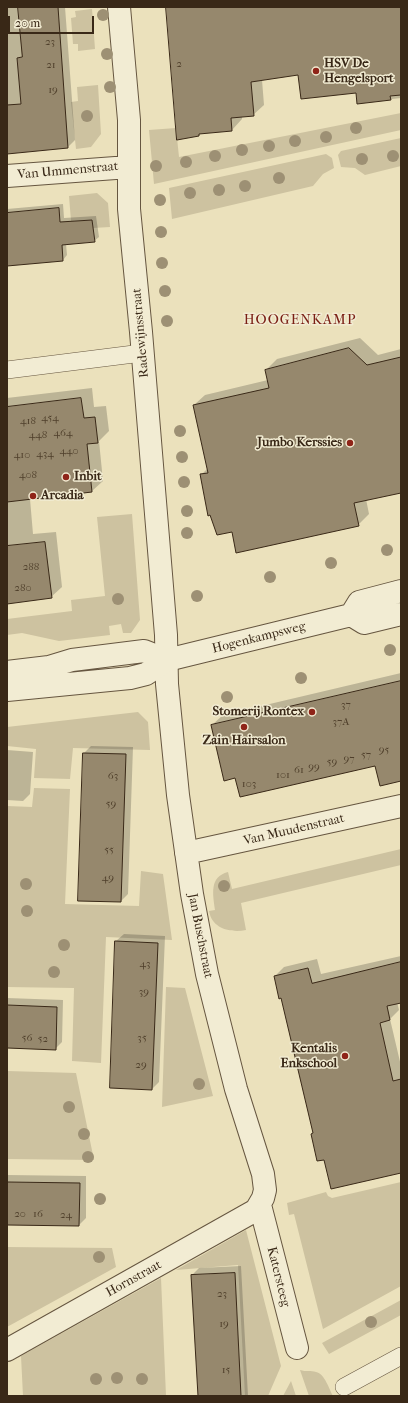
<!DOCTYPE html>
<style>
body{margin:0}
#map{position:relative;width:408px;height:1403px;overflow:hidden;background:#ebe1bc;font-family:"IM FELL French Canon",serif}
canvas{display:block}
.frame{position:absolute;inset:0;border:8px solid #392817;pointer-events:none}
.scale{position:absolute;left:8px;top:16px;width:86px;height:18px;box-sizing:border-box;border:2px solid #392817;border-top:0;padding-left:5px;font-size:12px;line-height:14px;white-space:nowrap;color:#392817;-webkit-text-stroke:3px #f2ecd3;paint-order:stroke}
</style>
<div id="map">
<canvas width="408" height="1403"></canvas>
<div class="frame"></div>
<div class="scale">20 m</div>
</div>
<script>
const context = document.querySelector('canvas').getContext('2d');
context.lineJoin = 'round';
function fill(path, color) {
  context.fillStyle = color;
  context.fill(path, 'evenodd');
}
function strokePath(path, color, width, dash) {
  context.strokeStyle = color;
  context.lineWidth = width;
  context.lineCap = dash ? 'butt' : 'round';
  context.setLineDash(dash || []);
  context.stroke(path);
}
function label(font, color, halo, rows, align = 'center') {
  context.font = font + ' "IM FELL French Canon",serif';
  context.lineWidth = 3;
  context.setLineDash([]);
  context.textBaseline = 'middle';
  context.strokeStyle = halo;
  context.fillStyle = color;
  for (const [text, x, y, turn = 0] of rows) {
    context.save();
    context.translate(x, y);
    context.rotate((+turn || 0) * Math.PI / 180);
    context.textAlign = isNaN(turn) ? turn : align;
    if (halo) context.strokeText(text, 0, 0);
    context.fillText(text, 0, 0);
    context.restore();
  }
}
fill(new Path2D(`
 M92 9 95 49 78 51V44H73L71 18 76 17 75 11Z
 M98 85 101 134 91 147 76 149 71 102 78 101 77 87Z
 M401 113V130L154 184 149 130 176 128 179 157Z
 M401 138V166L365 175 355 168 341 167 338 155 341 151Z
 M326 154 332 158 334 168 323 174 313 186 172 219 169 188Z
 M97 193 108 203 110 227 93 228 92 220 71 221 69 196Z
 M132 514 140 620 131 633H123L121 624 109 626 110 635 59 641 22 633 7 635V619L72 611 71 600 105 596 97 517Z
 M138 712 148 722 150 750 73 748 70 779 34 778 36 749 7 746V727Z
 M34 788 70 789 65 904 139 906 141 871 163 874 172 940 106 937 101 1063 72 1061 74 988 7 987V806L32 807Z
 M401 849V865L241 903 246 930C231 933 212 929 209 911L215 910C213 894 209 877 228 872L232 889Z
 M166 987 185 988 213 1096 162 1107Z
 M7 1071 76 1073 94 1160 7 1159Z
 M401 1182V1286L323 1329 294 1214 289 1215 287 1203 326 1192 328 1196 332 1198Z
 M246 1230 281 1366 268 1396H245L238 1265 176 1270Z
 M7 1247 112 1248 116 1267 7 1327Z
 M161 1278 166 1396H23L21 1356Z
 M401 1300V1315L329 1354 322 1343Z
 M300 1370C306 1372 311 1370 316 1372 325 1374 329 1389 333 1396H309Z
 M291 1381 296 1396H283Z`), '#cdc2a0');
fill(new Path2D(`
 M7 7H65L75 140 68 147 7 153Z
 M167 7H401V98L358 103 357 92 299 74 262 80 264 105 253 115 242 116V119L232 130 201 133 198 136Z
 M63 204 64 218 96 216 99 237 94 241 66 244 67 255 63 260 7 265V209Z
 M360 338 378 355 401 349V492L366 499 369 514 358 525 232 531 201 475 208 468 194 405 205 395 268 380 266 370 277 359Z
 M92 388 94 407 106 406 109 431 99 441 103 481 92 491 30 499 33 534 56 532 62 587 51 597 7 603V398Z
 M401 673V779L376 764 236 777 212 725 223 715Z
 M91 746 133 747 128 894 121 901 84 753Z
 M7 750 33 752 30 794 23 801 7 800Z
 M124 934 165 936 159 1082 152 1089 116 941Z
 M401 956V1002H397L399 1010 390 1019 401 1066V1172L324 1158 314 1133 282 997 275 976 284 967 317 959 321 974Z
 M7 998 63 1000 62 1042 55 1049 7 1048Z
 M7 1175 86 1176V1218L79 1225 7 1224Z
 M241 1266 248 1396H199L192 1275 199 1268Z`), '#0003');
const building = new Path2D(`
 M18 7H58L68 148 7 154V105L21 104 17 58 22 57Z
 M166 7H401V95L390 96 391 100 357 104 356 93 301 99 298 75 251 82 254 116 231 118 232 131 199 134V136L177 140Z
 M59 208 60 222 92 220 95 242 62 245 63 261 7 266V213Z
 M349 348 367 365 401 357V493L354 503 359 526 236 553 232 532 217 535 210 515 208 516 200 474 208 473 193 405 269 388 265 370Z
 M81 398 84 418 95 417 98 443 87 444 92 492 7 502V407Z
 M45 542 52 598 7 604V546Z
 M401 681V781L380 786 375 766 240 797 235 778 224 781 211 725Z
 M83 753 126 754 121 902 78 901Z
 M115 941 158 943 152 1090 110 1088Z
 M401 962V1003L387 1006 390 1020 380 1023 393 1081 401 1079V1173L331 1189 324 1160 317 1161 311 1134 313 1133 281 998 279 999 274 976 308 968 312 983Z
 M7 1005 57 1007 56 1050 7 1048Z
 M7 1182 80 1183 79 1226 7 1225Z
 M235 1273 241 1396H198L191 1275Z`);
fill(building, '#96886d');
strokePath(building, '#392817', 1);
const service = new Path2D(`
 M7 370 142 353
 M344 1387 401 1356`);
const minor = new Path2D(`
 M7 176 129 167
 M186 853 401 806
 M260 1205 297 1348
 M7 1350 256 1210 263 1198 265 1190 263 1174 236 1089 207 974 192 894 178 795 167 684 166 635 141 332 129 209V120L119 7`);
const tertiary = new Path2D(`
 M351 615 364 623 401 614
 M7 672 49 667 72 660 144 651 167 660
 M7 690 130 678 146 674 167 660 351 615 359 602 401 591`);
strokePath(service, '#665640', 18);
strokePath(minor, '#665640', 24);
strokePath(tertiary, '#665640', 24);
strokePath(service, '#f2ecd3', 17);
strokePath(minor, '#f2ecd3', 22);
strokePath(tertiary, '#f2ecd3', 22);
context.fillStyle = '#9d9074';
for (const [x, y] of [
 [103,15],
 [107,54],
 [110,87],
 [87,116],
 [356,128],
 [326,137],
 [295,141],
 [269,146],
 [242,150],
 [215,156],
 [393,156],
 [362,159],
 [186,162],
 [156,166],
 [279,178],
 [245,186],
 [219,190],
 [190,193],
 [160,200],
 [161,232],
 [162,263],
 [165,291],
 [167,321],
 [180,431],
 [182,457],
 [184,482],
 [187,511],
 [187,533],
 [387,550],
 [331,563],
 [270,577],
 [197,596],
 [118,599],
 [390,650],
 [301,678],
 [227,697],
 [26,884],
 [224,886],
 [27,911],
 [64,945],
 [54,972],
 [199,1084],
 [69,1107],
 [84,1134],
 [88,1157],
 [100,1199],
 [99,1257],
 [371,1322],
 [117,1378],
 [96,1379],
 [142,1379]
]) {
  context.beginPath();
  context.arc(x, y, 6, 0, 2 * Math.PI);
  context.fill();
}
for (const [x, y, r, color] of [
 [316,71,4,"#8f2418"],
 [350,443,4,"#8f2418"],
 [66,477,4,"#8f2418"],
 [33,496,4,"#8f2418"],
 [312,712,4,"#8f2418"],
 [244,727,4,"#8f2418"],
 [345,1056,4,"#8f2418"]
]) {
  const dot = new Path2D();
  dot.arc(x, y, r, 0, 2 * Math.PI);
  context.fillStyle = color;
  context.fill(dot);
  strokePath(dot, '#f2ecd3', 1.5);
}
label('11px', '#50402c', null, [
 ["23",50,42],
 ["2",179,64],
 ["21",51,65],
 ["19",53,90],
 ["454",50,418],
 ["418",28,421],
 ["464",63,433],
 ["448",38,435],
 ["440",69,451],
 ["434",45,454],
 ["410",22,455],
 ["408",28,475],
 ["288",31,567],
 ["280",23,588],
 ["37",346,705],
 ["37A",341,722],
 ["95",384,750],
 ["57",366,755],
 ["97",349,759],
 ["59",332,762],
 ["99",314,767],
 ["61",299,770],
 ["101",283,775],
 ["63",113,776],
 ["103",249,784],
 ["59",111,804],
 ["55",109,850],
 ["49",108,878],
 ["43",145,964],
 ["39",144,992],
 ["56",27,1038],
 ["35",142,1038],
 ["52",43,1039],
 ["29",141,1065],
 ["20",20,1214],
 ["16",38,1214],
 ["24",66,1215],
 ["23",222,1294],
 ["19",224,1324],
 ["15",226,1370]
]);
label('bold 13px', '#392817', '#f2ecd3', [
 ["HSV De",324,64],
 ["Hengelsport",324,79],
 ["Jumbo Kerssies",342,443,"right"],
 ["Inbit",74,477],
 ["Arcadia",41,496],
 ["Stomerij Rontex",304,712,"right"],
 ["Zain Hairsalon",244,741,"center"],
 ["Kentalis",337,1049,"right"],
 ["Enkschool",337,1064,"right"]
], 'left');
label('13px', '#392817', '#f2ecd3', [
 ["Van Ummenstraat",68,171,-5],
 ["Radewijnsstraat",141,333,-95],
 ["Hogenkampsweg",259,638,-14],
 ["Van Muudenstraat",294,830,-13],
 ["Jan Buschstraat",200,936,79],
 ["Katersteeg",278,1277,76],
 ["Hornstraat",134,1279,-29]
]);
context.letterSpacing = '1px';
label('14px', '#7a1f14', '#f2ecd3', [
 ["HOOGENKAMP",300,321]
]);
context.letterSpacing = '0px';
</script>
